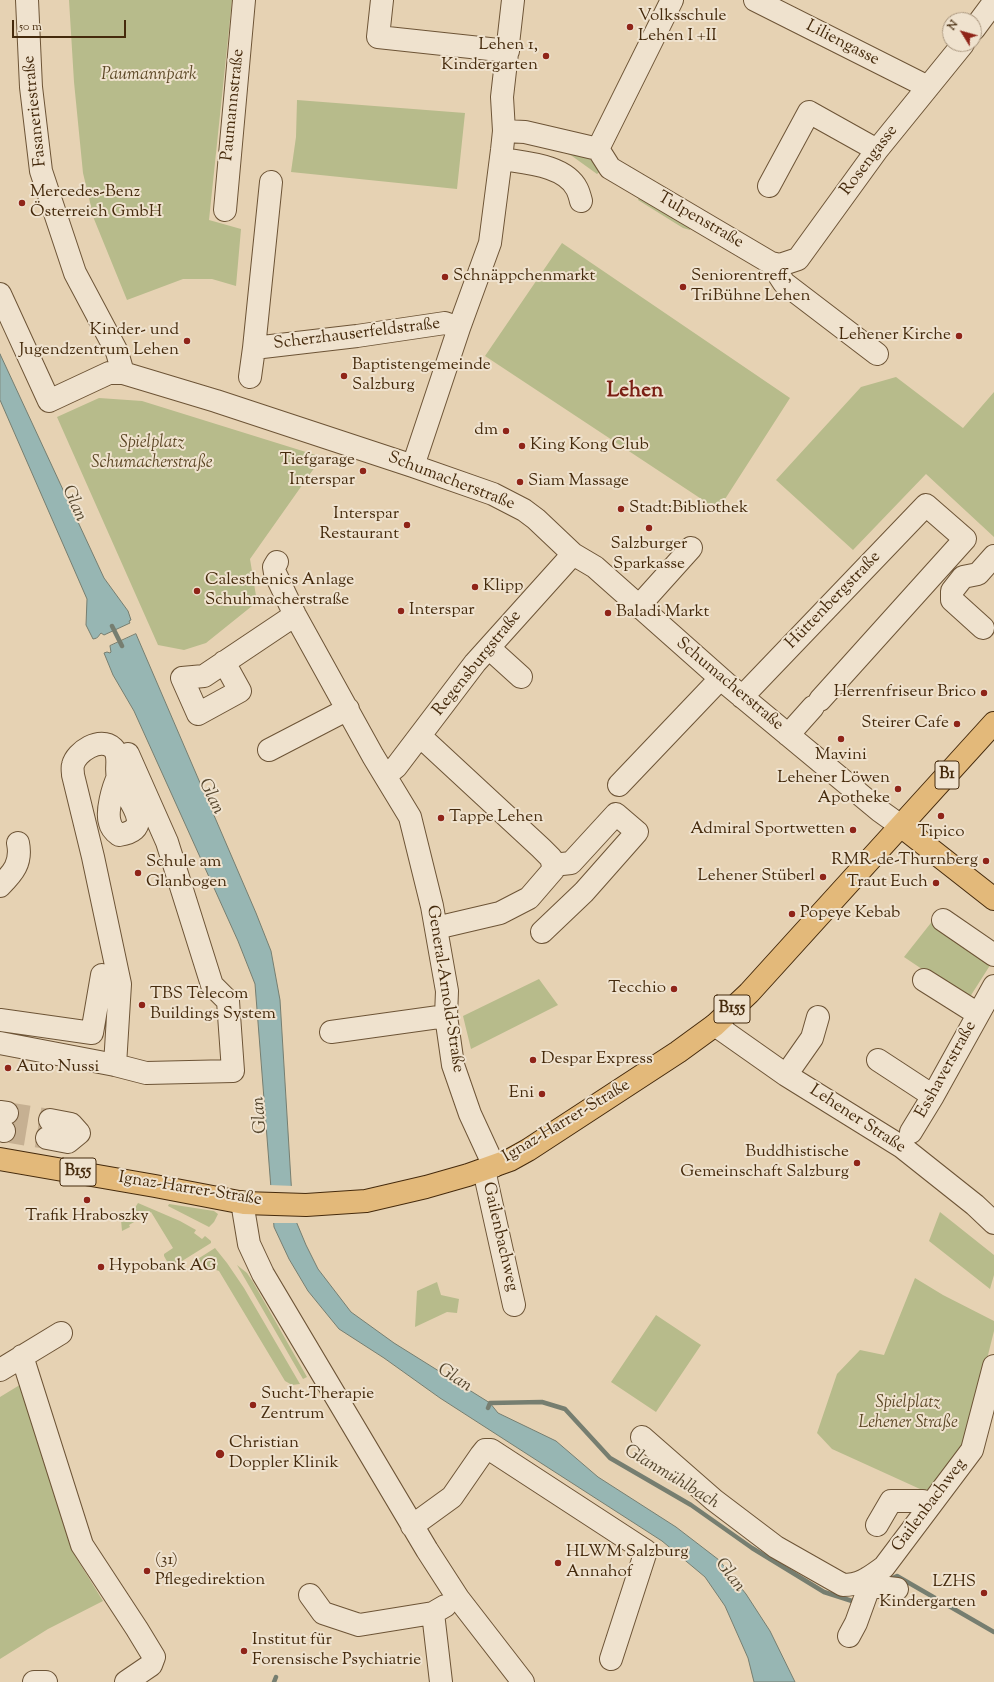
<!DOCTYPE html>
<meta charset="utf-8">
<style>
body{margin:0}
#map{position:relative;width:994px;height:1682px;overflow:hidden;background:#e6d2b3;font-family:"Sorts Mill Goudy",serif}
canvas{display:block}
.north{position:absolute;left:942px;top:12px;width:40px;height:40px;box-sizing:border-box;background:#efe2ce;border:1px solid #ab9880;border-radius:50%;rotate:307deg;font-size:11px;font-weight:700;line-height:16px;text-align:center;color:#452a0c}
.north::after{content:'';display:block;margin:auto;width:14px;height:18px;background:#8f2418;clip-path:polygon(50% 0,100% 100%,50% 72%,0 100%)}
.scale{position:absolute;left:12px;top:20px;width:114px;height:18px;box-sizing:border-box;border:2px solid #452a0c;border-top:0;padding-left:5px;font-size:12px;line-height:14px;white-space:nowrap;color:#452a0c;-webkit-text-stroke:3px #efe2ce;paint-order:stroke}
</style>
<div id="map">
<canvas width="994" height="1682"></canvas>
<div class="north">N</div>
<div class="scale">50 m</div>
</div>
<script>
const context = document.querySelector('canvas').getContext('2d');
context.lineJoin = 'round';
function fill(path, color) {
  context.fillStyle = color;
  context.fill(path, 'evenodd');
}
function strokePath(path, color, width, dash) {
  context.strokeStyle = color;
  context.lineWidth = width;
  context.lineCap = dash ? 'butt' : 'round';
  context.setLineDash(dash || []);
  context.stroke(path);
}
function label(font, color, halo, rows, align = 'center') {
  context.font = font + ' "Sorts Mill Goudy",serif';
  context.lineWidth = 4;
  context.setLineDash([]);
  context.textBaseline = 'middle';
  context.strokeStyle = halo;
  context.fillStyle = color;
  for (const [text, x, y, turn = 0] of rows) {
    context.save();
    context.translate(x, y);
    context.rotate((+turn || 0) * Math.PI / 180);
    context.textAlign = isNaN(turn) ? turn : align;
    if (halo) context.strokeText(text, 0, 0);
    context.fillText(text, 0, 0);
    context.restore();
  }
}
fill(new Path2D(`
 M69 0H232L209 220 241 229 236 286 212 279H183L127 300 94 219 83 173 74 82Z
 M297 100 465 113 457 189 291 172 296 137Z
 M555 148 584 154 602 170 597 174 572 156Z
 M639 197 691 227 690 230 683 228 638 200Z
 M562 243 790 398 718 510 485 356Z
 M896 377 963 428 994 392V537L926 474 853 550 776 480 861 387Z
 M99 398 142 401 322 457 250 559 257 602 206 643 184 650 158 645 57 417Z
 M934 919 994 959 968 1000 904 957Z
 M539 979 558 1005 471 1049 463 1016Z
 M138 1203 180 1221 196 1230 194 1233 202 1239 205 1236 211 1241V1243L174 1266 169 1265 164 1256V1254L173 1248 151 1212 129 1225 130 1227 122 1231 121 1220 133 1218V1211Z
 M169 1204 214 1211 218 1214 214 1222 209 1227 168 1206Z
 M940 1212 994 1255V1275L990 1289 929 1241Z
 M215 1248 227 1263 244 1288 300 1384 292 1385 285 1381 219 1271 193 1262Z
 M237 1265 247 1273 253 1282 307 1377 303 1379Z
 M915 1278 943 1295 994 1321V1331L965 1447 931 1494 832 1449 817 1433 837 1374 860 1350 884 1355Z
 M437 1282 441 1295 459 1299 457 1313 447 1312 415 1327 417 1291Z
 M656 1315 701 1345 656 1412 611 1382Z
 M23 1383 50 1469 74 1554 103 1601 48 1629 0 1659V1397Z`), '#b7bb8b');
const water = new Path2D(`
 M0 354 104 578 128 611 131 620 129 621 130 623 104 635 101 633C98 636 99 638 93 639L86 625 87 599 0 400Z
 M136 634 256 913 271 951 280 1000 293 1214 306 1245 318 1269 351 1312 394 1343 490 1403 498 1413 556 1441 598 1477 676 1527 719 1560 746 1594 770 1631 795 1682H754L748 1658 725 1606 705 1577 662 1541 440 1398 384 1358 339 1329 308 1291 289 1259 274 1227 255 984 238 941 134 711 113 675 104 653 107 652 110 653 111 652 110 646Z`);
fill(water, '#97b6b3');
strokePath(water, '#767e70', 1);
fill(new Path2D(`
 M269 1185 294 1186 295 1213 299 1223H272Z`), '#e6d2b3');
strokePath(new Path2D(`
 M112 626 122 646
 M488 1408 490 1403 542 1402 565 1409 610 1458 691 1505 752 1548 824 1592 852 1601 857 1599
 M889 1580 897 1576 994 1632
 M274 1682 276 1677`), '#767e70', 4.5);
strokePath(new Path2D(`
 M7 1113 50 1120
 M4 1131 47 1138`), '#c6b092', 22, [22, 11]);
const minor = new Path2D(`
 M27 0 31 87 41 171 75 273 117 352 123 373
 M382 0 378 37 508 51
 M755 0 928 87
 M974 29 994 2
 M504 131 525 132 598 149 610 168 771 263 784 283 877 354
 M598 149 672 0
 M502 159C525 163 565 165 577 189 579 193 580 197 581 201
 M271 182 254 348 357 336 445 323 459 328
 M769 186 809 112 877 150
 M225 210 244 0
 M771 263 780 265 798 259 877 150 963 44
 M0 294 49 401 109 373H123L216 401 413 466 493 494 524 510 536 519 573 554 595 567 728 685 880 811 901 826
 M250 377 254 348
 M413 466 459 328 490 243 502 150 504 131 502 97 513 0
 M277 562 274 567 275 573 295 615 373 756 410 817 432 906 447 991 446 1016 453 1065 470 1114 494 1166
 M638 607 691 548
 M983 628 952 600V591L963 577 978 574 994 556
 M489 648 521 677
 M224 662 240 691 198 714 182 678 204 676 295 615
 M742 697 926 505 965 539 820 700
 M788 735 813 707
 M420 736 541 848 551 858 554 869 529 898 500 913 436 928
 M269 750 348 709
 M385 776 396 767 475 663 573 554
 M619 785 720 679
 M0 886C13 873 22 863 18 843
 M943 920 994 955
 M542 932 584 892 637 832 616 814 571 863 553 865
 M924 980 978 1014
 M0 1020 92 1033 102 975
 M715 1025 786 1075 902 1147 975 1205 994 1223
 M331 1032 446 1016
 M0 1043 115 1065 146 1073 233 1071 228 1001 212 985 167 842 128 754
 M878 1060 933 1096
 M115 1065 120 984 93 857 73 775C73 772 72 768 73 765 76 752 100 736 113 748 121 756 115 768 118 778 124 797 159 829 119 835 115 832 111 828 110 823 106 812 113 787 118 777
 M786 1075 812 1038 818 1017
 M0 1112 7 1113
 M0 1130 4 1131
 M911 1132 933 1096 994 986
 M47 1138 68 1142 79 1133 71 1124 50 1120
 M484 1170 514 1305
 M242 1202 249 1244 263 1274 427 1550 458 1598 523 1682
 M22 1356 82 1545 137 1629 154 1657 151 1665 126 1682
 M0 1370 61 1333
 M642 1437 714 1500 776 1547 843 1585C861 1585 870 1577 884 1567L972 1450 994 1366
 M877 1525 891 1501H923
 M412 1526 452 1497 481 1455 485 1450H491L646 1551 611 1659
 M871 1586 897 1589
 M310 1595 323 1613 359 1625 433 1613
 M849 1636 856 1623 869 1587 870 1583 868 1578
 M34 1682H46
 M441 1682 433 1613 445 1606`);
const major = new Path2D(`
 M901 826 994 899
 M0 1159 155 1186 244 1203 306 1205 366 1201 426 1187 468 1175 510 1160 528 1150 678 1052 715 1025 749 993 994 723`);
strokePath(minor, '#6d5436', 24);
strokePath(major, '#452a0c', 24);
strokePath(minor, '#efe2ce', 22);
strokePath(major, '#e3b97a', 22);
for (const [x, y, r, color] of [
 [630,27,4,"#8f2418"],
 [546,56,4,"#8f2418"],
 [22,203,4,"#8f2418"],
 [445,277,4,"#8f2418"],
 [683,287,4,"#8f2418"],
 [959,336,4,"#8f2418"],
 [187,341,4,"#8f2418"],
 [344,376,4,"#8f2418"],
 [506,431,4,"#8f2418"],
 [522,446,4,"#8f2418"],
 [363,471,4,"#8f2418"],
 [520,482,4,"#8f2418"],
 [621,509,4,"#8f2418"],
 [407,525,4,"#8f2418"],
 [649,528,4,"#8f2418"],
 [475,587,4,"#8f2418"],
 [197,591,4,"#8f2418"],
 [401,611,4,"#8f2418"],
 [608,613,4,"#8f2418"],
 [984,693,4,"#8f2418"],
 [957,724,4,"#8f2418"],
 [841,739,4,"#8f2418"],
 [898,789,4,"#8f2418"],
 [941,816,4,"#8f2418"],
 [441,818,4,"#8f2418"],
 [853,830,4,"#8f2418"],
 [986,861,4,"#8f2418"],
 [138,873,4,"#8f2418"],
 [823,877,4,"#8f2418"],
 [936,883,4,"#8f2418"],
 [792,914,4,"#8f2418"],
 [674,989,4,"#8f2418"],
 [142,1005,4,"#8f2418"],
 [533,1060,4,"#8f2418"],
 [8,1068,4,"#8f2418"],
 [542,1094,4,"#8f2418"],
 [857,1163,4,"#8f2418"],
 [87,1200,4,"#8f2418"],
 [101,1267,4,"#8f2418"],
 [253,1405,4,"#8f2418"],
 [220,1454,5,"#8f2418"],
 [558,1563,4,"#8f2418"],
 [147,1571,4,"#8f2418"],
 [984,1593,4,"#8f2418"],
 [244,1651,4,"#8f2418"]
]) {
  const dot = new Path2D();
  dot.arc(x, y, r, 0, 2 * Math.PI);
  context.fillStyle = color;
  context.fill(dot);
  strokePath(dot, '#efe2ce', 1.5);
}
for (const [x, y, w] of [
 [947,775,24],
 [732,1009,36],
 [78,1172,36]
]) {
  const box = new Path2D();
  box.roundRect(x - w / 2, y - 14, w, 28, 3);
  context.fillStyle = '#efe2ce';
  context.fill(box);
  strokePath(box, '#452a0c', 1);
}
label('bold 16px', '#452a0c', null, [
 ["B1",947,775],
 ["B155",732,1009],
 ["B155",78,1172]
]);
label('17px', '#452a0c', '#efe2ce', [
 ["Volksschule",638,17],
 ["Lehen I +II",638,37],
 ["Lehen 1,",538,46,"right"],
 ["Kindergarten",538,66,"right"],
 ["Mercedes-Benz",30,193],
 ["Österreich GmbH",30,213],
 ["Schnäppchenmarkt",453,277],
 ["Seniorentreff,",691,277],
 ["TriBühne Lehen",691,297],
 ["Kinder- und",179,331,"right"],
 ["Jugendzentrum Lehen",179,351,"right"],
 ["Lehener Kirche",951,336,"right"],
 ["Baptistengemeinde",352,366],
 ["Salzburg",352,386],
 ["dm",498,431,"right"],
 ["King Kong Club",530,446],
 ["Tiefgarage",355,461,"right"],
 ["Interspar",355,481,"right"],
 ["Siam Massage",528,482],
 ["Stadt:Bibliothek",629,509],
 ["Interspar",399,515,"right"],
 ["Restaurant",399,535,"right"],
 ["Salzburger",649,545,"center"],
 ["Sparkasse",649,565,"center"],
 ["Calesthenics Anlage",205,581],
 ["Schuhmacherstraße",205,601],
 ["Klipp",483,587],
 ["Interspar",409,611],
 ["Baladi Markt",616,613],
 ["Herrenfriseur Brico",976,693,"right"],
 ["Steirer Cafe",949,724,"right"],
 ["Mavini",841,756,"center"],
 ["Lehener Löwen",890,779,"right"],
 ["Apotheke",890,799,"right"],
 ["Tappe Lehen",449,818],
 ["Admiral Sportwetten",845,830,"right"],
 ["Tipico",941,833,"center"],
 ["RMR-de-Thurnberg",978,861,"right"],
 ["Schule am",146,863],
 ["Glanbogen",146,883],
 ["Lehener Stüberl",815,877,"right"],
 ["Traut Euch",928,883,"right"],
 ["Popeye Kebab",800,914],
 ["Tecchio",666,989,"right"],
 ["TBS Telecom",150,995],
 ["Buildings System",150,1015],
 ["Despar Express",541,1060],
 ["Auto Nussi",16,1068],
 ["Eni",534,1094,"right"],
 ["Buddhistische",849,1153,"right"],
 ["Gemeinschaft Salzburg",849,1173,"right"],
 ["Trafik Hraboszky",87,1217,"center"],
 ["Hypobank AG",109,1267],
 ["Sucht-Therapie",261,1395],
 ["Zentrum",261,1415],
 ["Christian",229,1444],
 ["Doppler Klinik",229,1464],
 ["HLWM Salzburg",566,1553],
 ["Annahof",566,1573],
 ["(31)",155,1561],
 ["Pflegedirektion",155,1581],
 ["LZHS",976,1583,"right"],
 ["Kindergarten",976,1603,"right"],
 ["Institut für",252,1641],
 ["Forensische Psychiatrie",252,1661]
], 'left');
label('17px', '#452a0c', '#efe2ce', [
 ["Liliengasse",842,44,27],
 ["Paumannstraße",234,105,-84],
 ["Fasaneriestraße",36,111,-96],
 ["Rosengasse",870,161,-53],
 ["Tulpenstraße",700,221,30],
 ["Scherzhauserfeldstraße",357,335,-7],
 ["Schumacherstraße",451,482,21],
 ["Hüttenbergstraße",834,601,-46],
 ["Regensburgstraße",478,664,-51],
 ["Schumacherstraße",729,685,40],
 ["General-Arnold-Straße",444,989,81],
 ["Esshaverstraße",947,1070,-61],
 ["Lehener Straße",857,1120,33],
 ["Ignaz-Harrer-Straße",567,1122,-31],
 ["Ignaz-Harrer-Straße",190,1190,9],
 ["Gailenbachweg",499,1237,77],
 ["Gailenbachweg",930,1506,-53]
]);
label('italic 17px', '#5c4725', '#efe2ce', [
 ["Paumannpark",149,76],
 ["Spielplatz",152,444],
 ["Schumacherstraße",152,464],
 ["Spielplatz",908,1404],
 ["Lehener Straße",908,1424]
]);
label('italic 18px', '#55462d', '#efe2ce', [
 ["Glan",73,504,66],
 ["Glan",210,797,64],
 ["Glan",261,1115,-95],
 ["Glan",454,1379,33],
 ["Glanmühlbach",671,1478,31],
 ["Glan",729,1576,52]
]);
label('bold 21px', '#7a1f14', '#efe2ce', [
 ["Lehen",635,392]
]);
</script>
